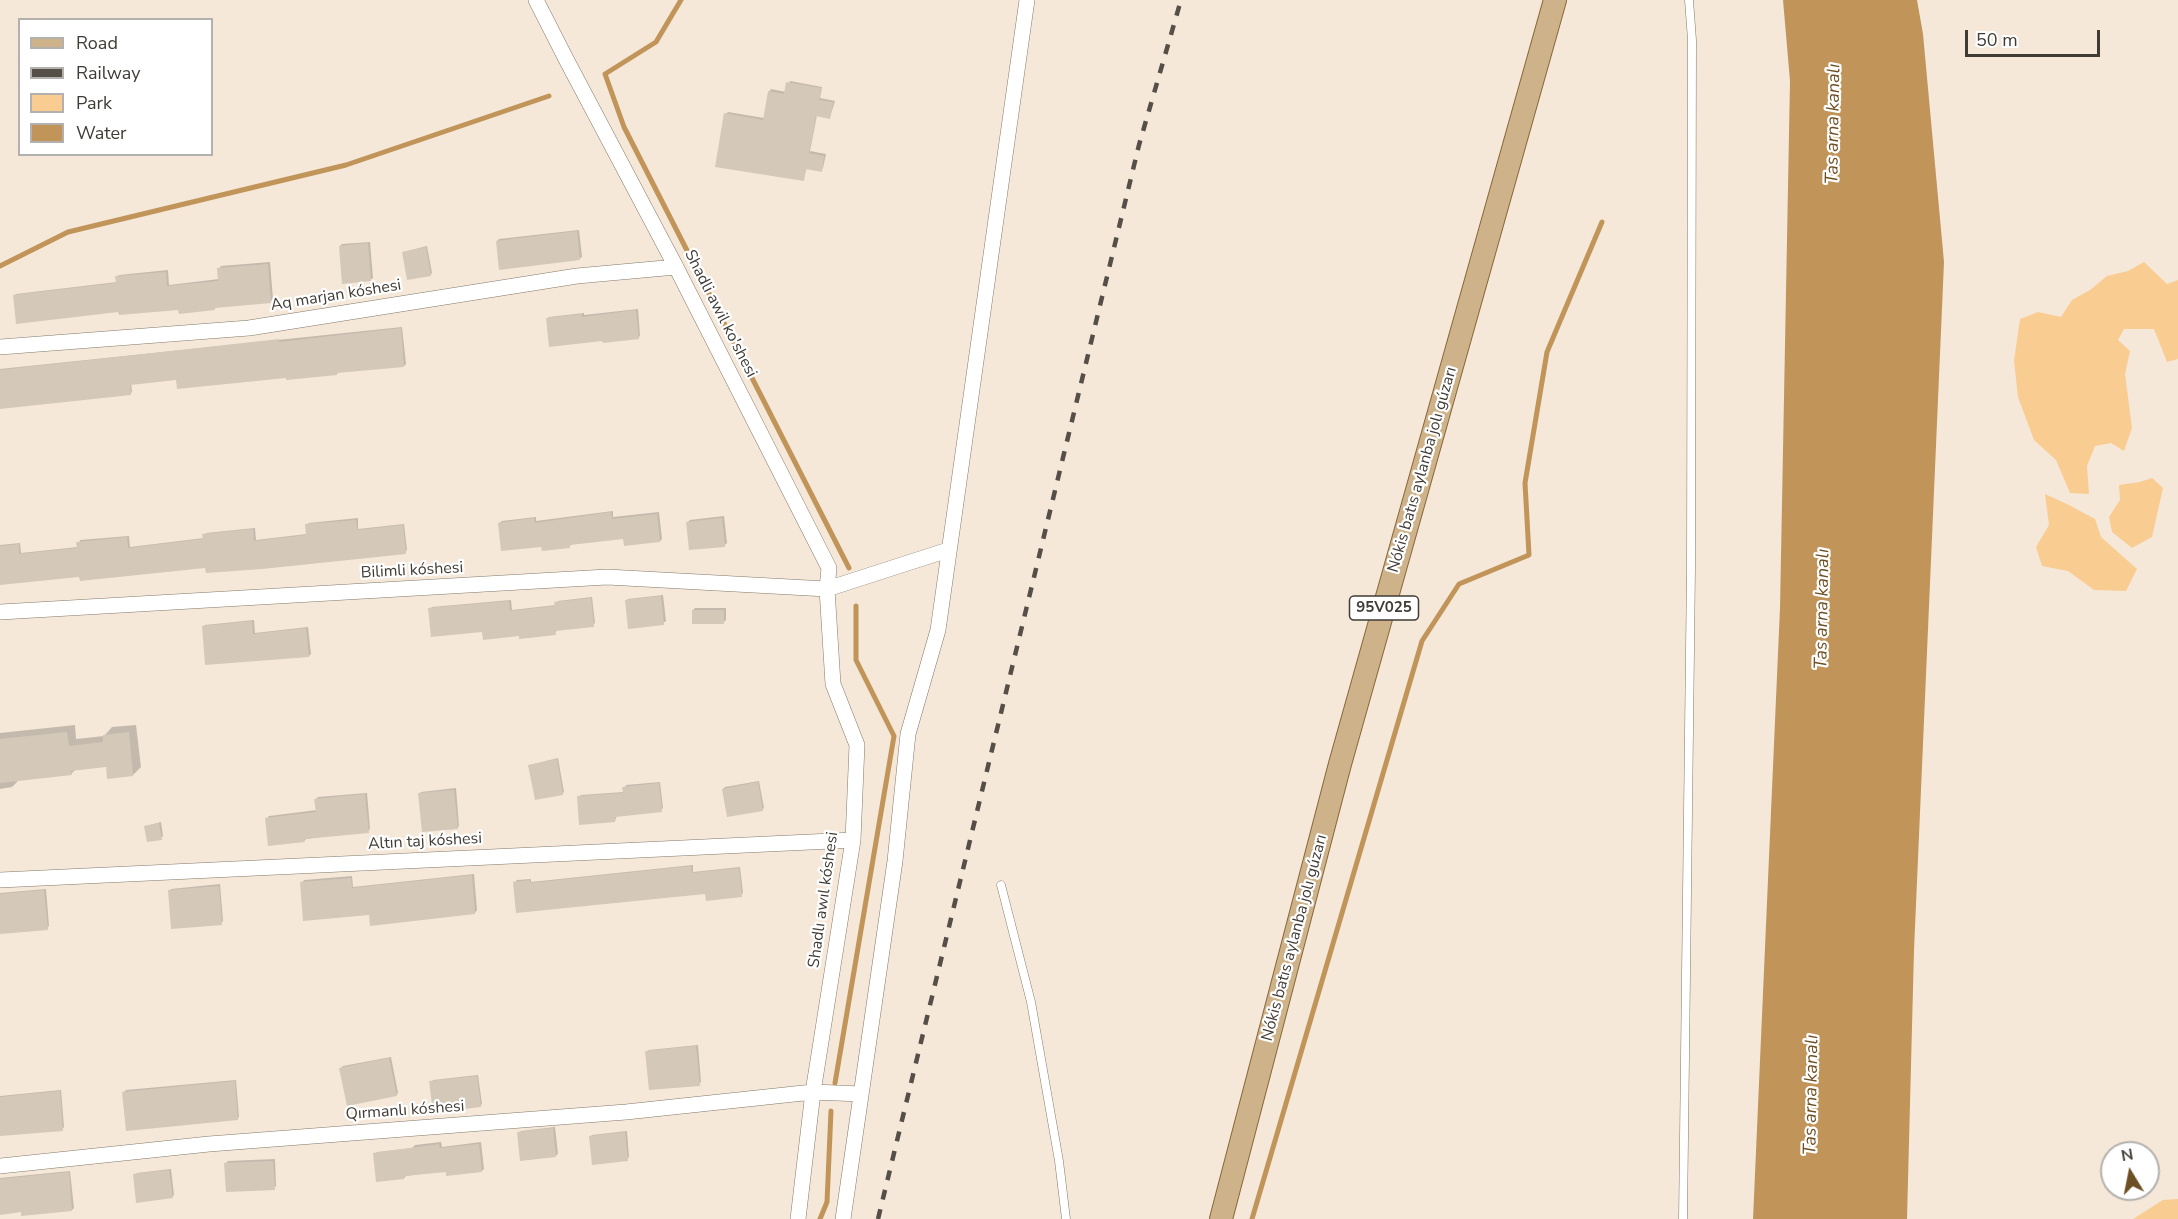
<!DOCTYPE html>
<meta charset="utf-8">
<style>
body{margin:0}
#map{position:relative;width:2178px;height:1219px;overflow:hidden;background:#f5e8d9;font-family:"Nunito Sans",sans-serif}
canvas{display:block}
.legend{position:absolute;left:18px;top:18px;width:195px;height:138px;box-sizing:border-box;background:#fff;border:2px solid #b3b1ae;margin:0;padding:8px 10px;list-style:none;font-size:18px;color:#403b35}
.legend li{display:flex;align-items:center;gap:12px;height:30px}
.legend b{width:30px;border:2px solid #b3b1ae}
.north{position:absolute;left:2100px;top:1141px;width:60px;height:60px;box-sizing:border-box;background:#fff;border:2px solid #b3b1ae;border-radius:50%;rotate:350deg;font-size:16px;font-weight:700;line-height:24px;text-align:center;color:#403b35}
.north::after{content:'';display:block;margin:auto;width:21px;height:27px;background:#6d4f24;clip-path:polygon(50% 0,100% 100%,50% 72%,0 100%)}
.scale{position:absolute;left:1965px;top:30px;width:135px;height:27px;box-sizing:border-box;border:3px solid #403b35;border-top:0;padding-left:8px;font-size:18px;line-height:21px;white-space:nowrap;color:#403b35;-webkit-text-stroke:4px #fff;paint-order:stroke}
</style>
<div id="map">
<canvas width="2178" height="1219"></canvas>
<ul class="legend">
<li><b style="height:8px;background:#ceb289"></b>Road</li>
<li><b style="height:8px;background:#554f48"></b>Railway</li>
<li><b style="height:16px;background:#f9cc91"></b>Park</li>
<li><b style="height:16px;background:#c19559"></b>Water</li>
</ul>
<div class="north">N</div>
<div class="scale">50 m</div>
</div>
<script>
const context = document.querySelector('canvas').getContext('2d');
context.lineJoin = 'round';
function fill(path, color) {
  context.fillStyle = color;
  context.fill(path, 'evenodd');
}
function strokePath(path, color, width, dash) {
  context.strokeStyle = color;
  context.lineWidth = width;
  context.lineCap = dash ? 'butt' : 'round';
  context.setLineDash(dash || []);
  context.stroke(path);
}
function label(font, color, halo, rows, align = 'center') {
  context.font = font + ' "Nunito Sans",sans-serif';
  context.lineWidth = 4.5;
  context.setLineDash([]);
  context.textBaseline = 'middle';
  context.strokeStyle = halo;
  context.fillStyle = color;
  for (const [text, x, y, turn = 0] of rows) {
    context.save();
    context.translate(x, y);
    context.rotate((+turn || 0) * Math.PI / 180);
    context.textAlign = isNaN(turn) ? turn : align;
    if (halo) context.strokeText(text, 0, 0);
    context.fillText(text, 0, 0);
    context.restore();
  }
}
fill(new Path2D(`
 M2144 262 2167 284 2178 280V359L2167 362 2154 329H2124L2118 340 2130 351 2125 374 2132 428 2124 451 2111 443 2095 446 2087 466 2089 494 2070 493 2056 460 2034 440 2018 397 2014 361 2020 319 2038 312 2061 317 2072 300 2090 290 2107 276 2128 271Z
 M2152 478 2163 488 2152 537 2132 548 2112 532 2109 517 2120 500 2119 485 2140 482Z
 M2045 494 2067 504 2095 519 2101 537 2137 569 2126 591 2094 590 2068 571 2042 566 2036 547 2049 525Z
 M2178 1199V1219H2133L2163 1200Z`), '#f9cc91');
fill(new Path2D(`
 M1783 0H1917L1923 34 1944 262 1914 950 1907 1219H1753L1780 608 1790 81Z`), '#c19559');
fill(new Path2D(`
 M790 81 822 87 820 98 835 101 830 117 817 115 810 151 826 154 823 168 821 170 807 168 803 179 726 114 728 112 764 118 769 92 771 89 786 92Z
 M579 230 582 257 579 259 497 241 499 239Z
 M370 242 373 278 370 280 340 246 342 244Z
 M427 246 432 273 430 275 403 252Z
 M270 262 273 299 271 301 180 309 120 311 14 296 16 294 117 282V277L119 275 168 270 169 285 219 279V269L221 266Z
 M638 309 640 336 638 338 547 319 549 317 584 313V315Z
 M402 327 406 364 404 366 339 371 337 374 287 376 178 378 131 383 132 392 130 394 0 407V369Z
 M613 511V517L659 512 662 539 660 541 625 538 572 544 570 546 543 545 499 523 502 521 536 517V521Z
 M724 516 727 543 725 545 688 522 690 520Z
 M358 518V529L404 524 407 550 405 552 81 575 0 583V545L20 543 21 553 78 547 80 540 129 536 130 547 204 538 206 533 255 528 256 540 307 534 306 525 309 523Z
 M663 595 666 621 663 623 626 601 628 599Z
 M592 597 595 623 593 625 557 629 555 634H520L484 630 430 609 432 607 511 600 512 610 556 605 558 601Z
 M695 608H726V620L724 622 693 610Z
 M254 620 255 633 308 627 311 654 309 656 203 627 205 625Z
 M75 725 76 739 104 736 112 727 136 725 141 767 133 775 108 766 76 769 71 774 20 779 12 787 0 789V733Z
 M558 758 564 792 562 794 530 765Z
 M759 781 764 808 762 810 723 789 725 787Z
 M660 782 663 808 661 810 617 815 615 821 579 797 581 795 624 792 626 785Z
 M456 788 459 826 457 828 419 794 421 792Z
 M367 793 370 829 368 831 306 839 304 841 267 818 269 816 317 810 316 799 318 797Z
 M161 822 163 836 161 838 146 826Z
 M693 865V872L740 867 743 893 741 895 515 882 517 880 531 879V882Z
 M474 874 477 910 475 913 370 914 302 883 304 880 352 876 353 887Z
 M220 884 223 921 221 923 169 891 171 889Z
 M46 889 49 926 47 928 0 933V893Z
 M698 1045 701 1082 699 1084 647 1052 649 1050Z
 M391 1057 398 1093 396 1095 341 1068 343 1066Z
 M478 1075 482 1104 480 1106 431 1082 433 1080Z
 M236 1080 239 1117 237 1119 124 1092 126 1090Z
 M61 1090 64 1127 62 1129 0 1135V1096Z
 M555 1127 558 1154 555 1156 518 1133 521 1131Z
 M627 1131 629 1157 627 1159 590 1137 592 1135Z
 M441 1142 442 1147 481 1142 484 1169 482 1171 447 1170 406 1176 404 1178 375 1154 377 1152 412 1148 415 1145Z
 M275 1159 276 1186 274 1188 226 1163 228 1161Z
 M171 1169 174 1195 172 1197 135 1175 137 1173Z
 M70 1171 74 1208 72 1210H22L0 1213V1178Z`), '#0003');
strokePath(new Path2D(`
 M681 0 656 42 605 74 624 127 849 568
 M0 266 68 232 346 165 549 96
 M835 1083 894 736 856 660V606
 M820 1219 827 1202 831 1111
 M1252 1219 1422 641 1459 584 1529 555 1525 483 1547 352 1602 222`), '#c19559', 5);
fill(new Path2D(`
 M786 82 821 88 819 100 833 102 830 119 816 116 809 153 824 156 822 172 806 169 804 181 715 167 724 113 763 120 768 91 784 94Z
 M577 231 580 260 499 270 496 241Z
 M368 243 371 281 342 284 339 246Z
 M426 247 431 276 407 280 402 252Z
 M268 264 271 303 215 308V310L179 314 178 310 119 315 118 312 16 324 13 295 116 283 115 276 166 272 167 286 218 281 217 268Z
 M636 310 639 339 603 343 602 341 549 347 546 318 582 314V317Z
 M401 328 404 367 337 373V375L286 380V378L177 389 176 380 130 385 131 395 0 409V370L279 339V342Z
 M611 512 612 519 657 514 660 542 624 546 623 539 570 545V548L542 551 541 547 501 551 498 523 534 518 535 523Z
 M722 518 725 547 689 550 686 522Z
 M356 520 357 530 403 525 406 554 262 569 206 573 205 568 80 581 79 577 0 585V546L19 544V554L77 548 76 542 127 537 128 548 203 539 202 534 253 529 254 541 306 535 305 524Z
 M661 596 664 625 628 629 625 600Z
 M591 598 594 627 555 631 556 635 519 639V636L483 640 482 632 431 637 428 608 509 601 510 611 555 606 554 602Z
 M692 610H724V624H692Z
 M252 621 253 634 306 628 309 657 205 665 202 626Z
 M67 732 69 746 103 742V735L129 732 133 776 107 779 106 767 71 771 72 775 0 783V739Z
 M557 759 563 795 535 800 528 765Z
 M758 782 763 811 727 817 722 789Z
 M659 783 662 812 615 817V822L579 825 577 796 623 793 622 787Z
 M454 790 458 829 422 832 418 793Z
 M365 794 369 833 304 839 305 842 268 846 265 818 316 812 314 799Z
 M159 823 162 840 147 842 144 826Z
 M691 866 692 873 739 868 742 897 706 901 705 894 516 913 513 882 530 880V883Z
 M472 875 475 914 370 926 369 915 303 921 300 882 351 878 352 888Z
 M219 886 222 925 171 929 168 890Z
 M44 890 48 930 0 934V894Z
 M696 1046 700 1086 649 1090 645 1051Z
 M389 1058 397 1096 347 1106 339 1068Z
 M477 1076 481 1107 433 1113 429 1081Z
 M235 1081 238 1120 126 1131 122 1092Z
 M60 1091 63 1131 0 1136V1097Z
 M553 1128 556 1157 520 1161 517 1132Z
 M625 1132 628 1161 592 1165 589 1136Z
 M439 1144 440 1148 479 1144 482 1172 446 1176V1172L404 1176V1179L376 1182 373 1153Z
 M273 1161 275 1190 226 1192 224 1163Z
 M169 1170 173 1198 136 1203 133 1174Z
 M69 1172 72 1211 21 1216V1212L0 1215V1179Z`), '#d4c8b9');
const service = new Path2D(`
 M1001 885 1031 1002 1059 1161 1066 1219
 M1683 1219 1691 568 1692 40 1689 0`);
const minor = new Path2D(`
 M536 0 566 59 676 267 829 568 827 589 833 684 857 745 853 840 813 1092 798 1219
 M0 347 249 328 577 276 676 267
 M0 612 607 577 827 589 948 550
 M0 880 853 840
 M0 1166 209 1144 626 1112 813 1092 861 1094
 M843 1219 895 861 908 734 938 630 1027 0`);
const primary = new Path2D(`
 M1221 1219 1340 764 1555 0`);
strokePath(service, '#83786a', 9);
strokePath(minor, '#83786a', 16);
strokePath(primary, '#886739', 24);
strokePath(service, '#fff', 8);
strokePath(minor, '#fff', 15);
strokePath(primary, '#ceb289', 22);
strokePath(new Path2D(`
 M878 1219 1139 145 1181 0`), '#554f48', 4.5, [10, 10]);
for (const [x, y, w] of [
 [1384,608,69]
]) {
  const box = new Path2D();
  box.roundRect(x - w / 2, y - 12, w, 24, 4.5);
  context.fillStyle = '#fff';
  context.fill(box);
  strokePath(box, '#403b35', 1.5);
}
label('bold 15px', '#403b35', null, [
 ["95V025",1384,608]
]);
label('16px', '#403b35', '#fff', [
 ["Aq marjan kóshesi",336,296,-9],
 ["Shadli awil ko'shesi",720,314,63],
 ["Nókis batıs aylanba jolı gúzarı",1423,470,-74],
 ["Bilimli kóshesi",412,571,-3],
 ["Altın taj kóshesi",425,842,-3],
 ["Shadlı awıl kóshesi",824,900,-82],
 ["Nókis batıs aylanba jolı gúzarı",1295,938,-75],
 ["Qırmanlı kóshesi",405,1111,-4]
]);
label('italic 18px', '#6d4d20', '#fff', [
 ["Tas arna kanalı",1834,124,-89],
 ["Tas arna kanalı",1823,609,-89],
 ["Tas arna kanalı",1812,1095,-89]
]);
</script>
